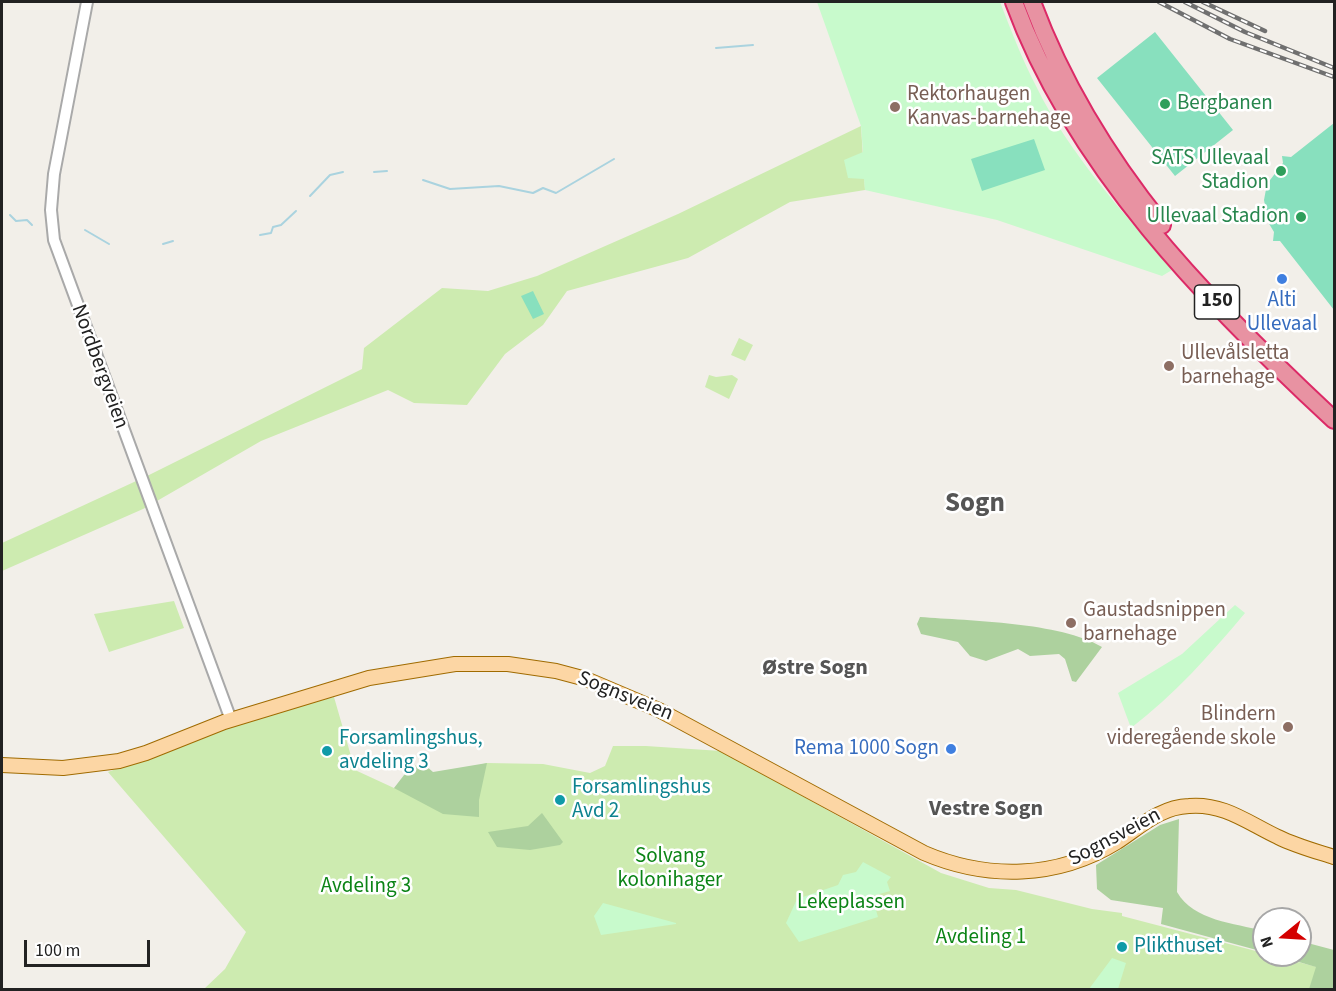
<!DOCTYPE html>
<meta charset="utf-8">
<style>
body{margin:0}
#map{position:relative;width:1336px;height:991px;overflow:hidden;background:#f2efe9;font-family:"Source Sans 3",sans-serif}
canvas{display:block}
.frame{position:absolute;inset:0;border:3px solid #222;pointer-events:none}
.north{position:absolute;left:1252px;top:907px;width:60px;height:60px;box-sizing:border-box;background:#fff;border:2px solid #a7a7a7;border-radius:50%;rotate:252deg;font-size:16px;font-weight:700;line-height:24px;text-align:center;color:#222}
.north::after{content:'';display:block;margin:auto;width:21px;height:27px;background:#d40000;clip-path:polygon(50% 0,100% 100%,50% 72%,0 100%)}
.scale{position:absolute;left:24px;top:940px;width:126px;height:27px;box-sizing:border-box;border:3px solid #222;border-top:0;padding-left:8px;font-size:18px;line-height:21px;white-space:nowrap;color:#222;-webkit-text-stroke:4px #fff;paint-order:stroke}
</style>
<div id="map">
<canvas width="1336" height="991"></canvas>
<div class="frame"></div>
<div class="north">N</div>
<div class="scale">100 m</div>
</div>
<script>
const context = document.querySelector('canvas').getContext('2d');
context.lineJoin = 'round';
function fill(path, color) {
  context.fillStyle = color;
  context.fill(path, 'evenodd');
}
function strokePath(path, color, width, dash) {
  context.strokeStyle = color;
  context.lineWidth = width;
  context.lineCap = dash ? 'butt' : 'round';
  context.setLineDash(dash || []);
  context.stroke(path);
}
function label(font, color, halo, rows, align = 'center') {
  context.font = font + ' "Source Sans 3",sans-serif';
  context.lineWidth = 5;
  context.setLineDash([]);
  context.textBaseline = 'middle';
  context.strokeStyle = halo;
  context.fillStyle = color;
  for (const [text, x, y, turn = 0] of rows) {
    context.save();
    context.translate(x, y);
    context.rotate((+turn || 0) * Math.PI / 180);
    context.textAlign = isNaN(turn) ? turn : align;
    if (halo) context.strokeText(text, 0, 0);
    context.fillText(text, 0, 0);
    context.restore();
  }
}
fill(new Path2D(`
 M861 126 865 190 790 202 688 258 567 291 543 325 505 354 467 405 414 403 388 390 261 441 143 509 2 571V543L147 476 362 369 364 348 442 288 488 291 537 276 678 214Z
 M739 338 753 345 745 361 731 355Z
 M709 375 716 377 732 375 738 379 729 399 705 387Z
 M174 601 184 628 109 652 94 614Z
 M334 697 355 770 394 788 487 763 543 764 590 773 605 766 613 746H646L721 751 941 873 989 888 1016 890 1092 909 1122 913V916L1317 967 1309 990 204 989 225 969 246 932 108 772 230 725Z`), '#cdebb0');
fill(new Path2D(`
 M920 617C971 621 1060 622 1102 647L1076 682 1072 681 1065 659 1059 654 1030 656 1018 649 986 661 970 656 958 642 921 634 917 624Z
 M487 763 479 800V817L443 814 394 788 411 766 425 765 433 772Z
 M542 813 563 842 560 845 530 850 497 847 488 832 528 826Z
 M1179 819 1177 892C1194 921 1234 923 1264 931V952L1161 924 1163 908 1111 900 1097 889 1096 865 1160 825Z
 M1300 941 1334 950V989H1309L1316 967 1275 955H1300Z`), '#add19e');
fill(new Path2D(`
 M817 2H1000C1011 30 1022 59 1036 86 1069 154 1124 213 1172 270L1162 276 997 220 865 190 864 179 848 178 844 160 863 152 861 126Z
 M1235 605 1245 613C1209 656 1175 694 1131 728L1118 693 1182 654Z
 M863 862 891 877 887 882 890 891 872 896 878 917 799 942 786 923 797 899 838 885 843 875 856 872Z
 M603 903 676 923V924L601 935 594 916Z
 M1112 958 1126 963 1118 989H1089Z`), '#c8facc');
fill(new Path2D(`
 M1155 32 1233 130 1175 176 1097 78Z
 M1334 123V310L1280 241H1273L1274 232 1268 222 1264 200 1267 184 1283 163 1282 156 1291 157Z
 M1034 139 1045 170 982 191 971 159Z
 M533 291 544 314 533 319 521 296Z`), '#88e0be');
strokePath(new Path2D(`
 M716 48 753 45
 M374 172 387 171
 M423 180 450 189 499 186 533 193 543 188 556 193 614 159
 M310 196 330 175 343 172
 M10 215 16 221 27 220 32 225
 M85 230 109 244
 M260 235 271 233 273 227 281 225 296 211
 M163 244 173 241`), '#aad3df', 2);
const minor = new Path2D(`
 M87 2 54 174 51 210 54 240 231 720`);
const major = new Path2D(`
 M2 765 63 768 119 761 146 753 224 722 369 678 455 664H508L556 671 586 679 659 710 924 853C987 880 1057 879 1117 842 1140 827 1160 807 1189 806 1224 803 1248 823 1278 837 1296 846 1315 851 1334 857`);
const highway = new Path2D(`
 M1014 2C1074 166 1208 303 1334 420
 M1032 2C1062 83 1108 158 1162 225`);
strokePath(minor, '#a9a9a9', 14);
strokePath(major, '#a06b00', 16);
strokePath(highway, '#dc2a67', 20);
strokePath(minor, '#fff', 10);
strokePath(major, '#fcd6a4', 14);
strokePath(highway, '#e892a2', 16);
const rail = new Path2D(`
 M1159 2 1230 39 1334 77
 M1185 2 1245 32 1334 68
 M1203 2 1265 31`);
strokePath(rail, '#707070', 4.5);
strokePath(rail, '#fff', 2, [7]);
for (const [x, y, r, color] of [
 [1165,104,6,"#2e9e5b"],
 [895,107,6,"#8d6e63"],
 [1281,171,6,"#2e9e5b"],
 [1301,217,6,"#2e9e5b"],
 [1282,279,6,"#3f7fe0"],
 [1169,366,6,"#8d6e63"],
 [1071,623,6,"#8d6e63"],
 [1288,727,6,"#8d6e63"],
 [951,749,6,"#3f7fe0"],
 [327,751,6,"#0f9aa8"],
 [560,800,6,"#0f9aa8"],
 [1122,947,6,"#0f9aa8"]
]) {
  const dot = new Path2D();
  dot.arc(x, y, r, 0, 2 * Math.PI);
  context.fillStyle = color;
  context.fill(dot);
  strokePath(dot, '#fff', 2);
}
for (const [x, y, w] of [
 [1217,302,45]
]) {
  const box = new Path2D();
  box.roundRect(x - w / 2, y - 17, w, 34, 4.5);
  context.fillStyle = '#fff';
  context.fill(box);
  strokePath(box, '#222', 1.5);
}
label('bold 20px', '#222', null, [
 ["150",1217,302]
]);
label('21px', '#785e54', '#fff', [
 ["Rektorhaugen",907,95],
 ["Kanvas-barnehage",907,119],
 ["Ullevålsletta",1181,354],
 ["barnehage",1181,378],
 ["Gaustadsnippen",1083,611],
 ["barnehage",1083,635],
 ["Blindern",1276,715,"right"],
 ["videregående skole",1276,739,"right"]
], 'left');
label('21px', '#27864d', '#fff', [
 ["Bergbanen",1177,104,"left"],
 ["SATS Ullevaal",1269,159],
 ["Stadion",1269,183],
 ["Ullevaal Stadion",1289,217]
], 'right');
label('21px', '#366cbe', '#fff', [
 ["Alti",1282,301],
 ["Ullevaal",1282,325],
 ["Rema 1000 Sogn",939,749,"right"]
]);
label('21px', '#222', '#fff', [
 ["Nordbergveien",99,367,70],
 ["Sognsveien",625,697,22],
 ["Sognsveien",1115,838,-28]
]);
label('21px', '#0d838f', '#fff', [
 ["Forsamlingshus,",339,739],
 ["avdeling 3",339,763],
 ["Forsamlingshus",572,788],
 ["Avd 2",572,812],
 ["Plikthuset",1134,947]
], 'left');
label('21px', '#0c8416', '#fff', [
 ["Solvang",670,857],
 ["kolonihager",670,881],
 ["Avdeling 3",366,887],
 ["Lekeplassen",851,903],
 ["Avdeling 1",981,938]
]);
label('bold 22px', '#555', '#fff', [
 ["Østre Sogn",815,669],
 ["Vestre Sogn",986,810]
]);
label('bold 27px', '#555', '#fff', [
 ["Sogn",975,505]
]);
</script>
